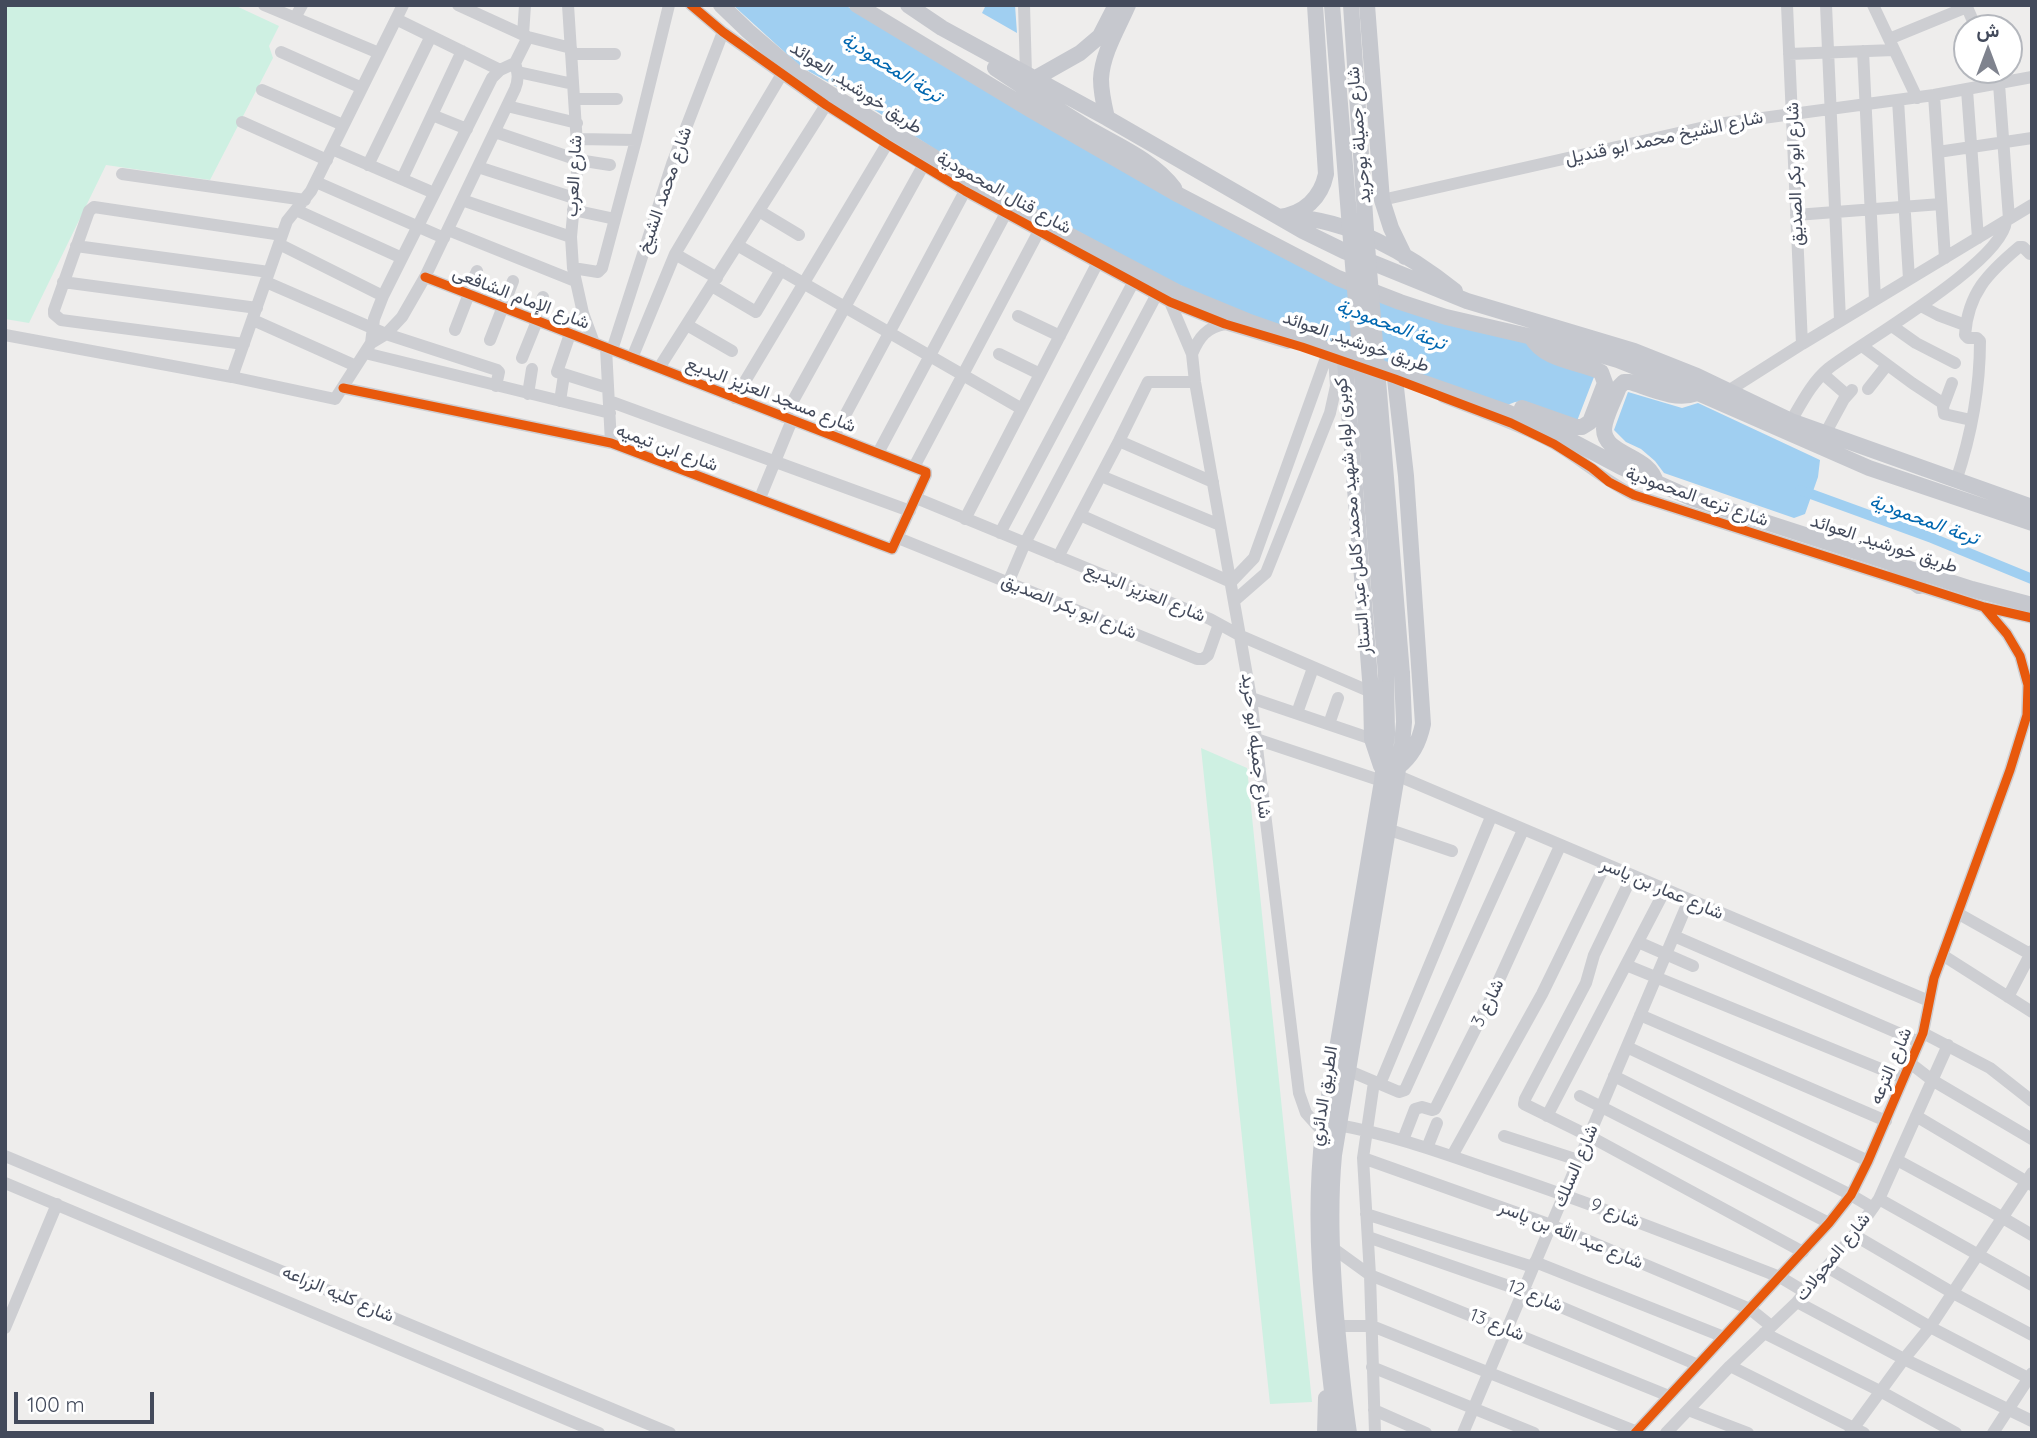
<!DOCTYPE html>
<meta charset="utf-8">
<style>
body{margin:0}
#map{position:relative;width:2037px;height:1438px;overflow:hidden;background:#eeedec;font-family:Quicksand,Vazirmatn,sans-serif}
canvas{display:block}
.frame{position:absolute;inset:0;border:7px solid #434a5b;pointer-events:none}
.north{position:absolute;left:1953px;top:14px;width:70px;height:70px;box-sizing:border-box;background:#fff;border:2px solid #b4b7bd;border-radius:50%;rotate:0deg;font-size:19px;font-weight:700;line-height:28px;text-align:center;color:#434a5b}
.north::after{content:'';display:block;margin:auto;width:24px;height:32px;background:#7f838e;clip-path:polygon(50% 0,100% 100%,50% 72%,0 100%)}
.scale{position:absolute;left:14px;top:1392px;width:140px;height:32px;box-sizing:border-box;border:4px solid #434a5b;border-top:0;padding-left:9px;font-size:21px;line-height:24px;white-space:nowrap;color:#434a5b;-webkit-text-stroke:5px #fff;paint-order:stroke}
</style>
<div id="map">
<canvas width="2037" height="1438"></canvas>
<div class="frame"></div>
<div class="north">ش</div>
<div class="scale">100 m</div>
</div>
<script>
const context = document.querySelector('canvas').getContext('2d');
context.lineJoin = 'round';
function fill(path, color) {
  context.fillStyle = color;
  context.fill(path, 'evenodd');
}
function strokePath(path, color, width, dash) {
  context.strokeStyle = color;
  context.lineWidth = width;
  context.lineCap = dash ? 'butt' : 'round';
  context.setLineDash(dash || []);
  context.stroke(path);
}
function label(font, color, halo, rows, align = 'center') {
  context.font = font + ' Quicksand,Vazirmatn,sans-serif';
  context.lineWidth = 7;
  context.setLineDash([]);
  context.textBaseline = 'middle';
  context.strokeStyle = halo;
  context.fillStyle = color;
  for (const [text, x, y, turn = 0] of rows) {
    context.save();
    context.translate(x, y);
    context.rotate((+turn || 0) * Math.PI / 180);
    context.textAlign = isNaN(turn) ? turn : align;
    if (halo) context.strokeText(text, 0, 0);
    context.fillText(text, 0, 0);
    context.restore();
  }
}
fill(new Path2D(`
 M5 5H234L279 26 269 46 273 58 210 180 106 165 29 323 5 319Z
 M1201 748 1247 768 1312 1402 1270 1404Z`), '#cef0e2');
fill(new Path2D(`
 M733 5H845L936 60 1338 283 1526 341 1594 377 1577 421 1524 401 1515 402 1505 406 1228 308 1167 279 1038 210 953 161 850 94 801 67Z
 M986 5H1015L1017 33 982 13Z
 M1628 392 1682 408 1698 403 1820 460 1818 477 1805 514 1794 518 1664 473 1655 461 1641 449 1626 442 1614 430Z`), '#a0cff1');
strokePath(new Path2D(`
 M1800 490 1932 538 2032 579`), '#a0cff1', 10);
strokePath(new Path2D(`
 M264 5 379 53
 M458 5 528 37 571 48
 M568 5 578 160 571 237 573 268 583 313 594 343
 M691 5 723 32 826 105 965 191 1170 302 1225 324 1288 343
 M1024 5 1026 74
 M1787 5 1802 344
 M1826 5 1840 320
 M1873 5 1917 98
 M1966 5 1976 28
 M295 18 302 5
 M396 19 500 70
 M523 35 525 5
 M1889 39 1967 7
 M1863 51 1875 299
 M281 52 362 88
 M571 54H615
 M1789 54 1894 50
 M1993 70 1999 84 2009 219
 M518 72 573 84
 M262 90 343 125
 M1967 90 1978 238
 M1934 95 1945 258
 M575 99H617
 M1898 100 1909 279
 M507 106 577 123
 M432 115 467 129
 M242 122 327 160
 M495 132 578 160 610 165
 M578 139 636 140
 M332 149 434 193
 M1938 152 2032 138
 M368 165 431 36
 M478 167 574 198
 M122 174 305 200
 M402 179 462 51
 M316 182 444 238
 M462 200 571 237
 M1382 200 1718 124 1934 95 2032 77
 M296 210 402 258
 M573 210 615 219
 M759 211 799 235
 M1796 215 1941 204
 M448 230 575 281
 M279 244 383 296
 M737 245 1022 409
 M76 246 269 272
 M675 254 717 278
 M573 268 598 272 602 268 636 140 669 5
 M63 282 257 308
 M266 282 386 334 497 370 499 372 496 386
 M712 286 756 312 781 270
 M467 294 477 271
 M1170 302 1192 354 1195 382 1251 698 1299 1093 1306 1113 1323 1132
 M1921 306 1938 315 1965 325
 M1018 316 1060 336
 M253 320 356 366
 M534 320 543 297
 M687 325 732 351
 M1892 326 1916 343 1955 363
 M455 330 469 294
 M570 334 557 372 608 388
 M5 335 232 377 335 399 371 343 386 334 402 317 425 277 515 89C519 79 518 73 515 63L528 37
 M490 340 513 281
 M371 343 374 319 383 296 492 78 500 70 515 63
 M244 344 61 320 54 314V310L89 211 94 207 282 235
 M1862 346 1912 383 1944 404
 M606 348 611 443
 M612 350 672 164 723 32
 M365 353 610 413
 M999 354 1040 374
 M1192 354C1199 337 1207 327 1225 324
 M522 358 537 321
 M632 358 675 254 782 74
 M659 368 826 105
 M1823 374 1847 395
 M232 377 287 221 311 191 403 5
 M1952 383 1943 407 1944 414 1971 420
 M343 388 611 443 892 549 926 475V472L425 277
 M1868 389 1887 365
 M1728 391 1802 344 2032 205
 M528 394 532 369
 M1443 397C1480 412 1518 424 1553 443 1581 459 1605 481 1634 495L1984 607 2032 618
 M735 398 887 144
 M560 401 564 375
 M609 401 910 511
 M784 417 923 166
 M1791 421C1802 402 1812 382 1829 368 1864 341 2003 262 2006 221
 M1825 434 1844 399 1852 390
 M834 436 965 191
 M1119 441 1213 482
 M878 453 1006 213
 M914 467 1039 231
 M1101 476 1220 525
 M1956 481C1971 436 1980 388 1980 341L1977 338H1968L1965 335C1968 293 1988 273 2019 247H2023L2030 254
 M760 498 792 420
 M916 498 1210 619 1241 636 1371 692
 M1080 515 1231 582 1254 558 1327 355
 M965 519 1098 262
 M1000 533 1134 281
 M898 538 1197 659H1203L1208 655 1219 624
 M1058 557 1119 441 1148 382H1195
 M1008 583 1025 543 1157 294
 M1234 601 1266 573 1330 413 1336 386 1334 358
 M1251 698 1372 739
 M1297 713 1313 668
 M1329 724 1338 698
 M1256 739 1382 781
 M1396 775 1929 1001
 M1387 829 1452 851
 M1632 876 1594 955 1586 983 1525 1099 1524 1104 1589 1136 1803 1252
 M1959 914 2030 954
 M1674 936 1919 1042
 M1638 942 1693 966
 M1944 956 2032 1012
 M1626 965 1903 1078
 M2008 997 2032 951
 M1640 1015 1886 1121
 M1923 1033 1990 1068 2032 1101
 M1627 1047 1868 1161
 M1910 1063 1932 1080 2032 1139
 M1347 1070 1399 1092 1405 1090 1523 830
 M1614 1076 1851 1195 1873 1208
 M1374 1082 1363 1158 1370 1275 1375 1433
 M1380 1084 1491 817
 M1580 1096 1829 1223
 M1547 1116 1665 890
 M1916 1116 2032 1185
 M1338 1125C1389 1134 1437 1151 1486 1168 1585 1201 1682 1239 1780 1277L1805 1292
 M1504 1136 1578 1160
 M1403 1140 1415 1109 1422 1107 1432 1110 1435 1109 1488 1004 1560 846
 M1427 1148 1437 1123
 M5 1156 670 1433
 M1452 1156 1542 994 1605 865
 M1363 1158 1551 1225 1750 1309 1771 1326
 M1897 1160 1991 1211 2032 1235
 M5 1183 599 1433
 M1879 1199 2032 1285
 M1366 1214 1533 1267
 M1854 1235 1953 1293 2032 1335
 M1368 1237 1523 1291 1698 1365
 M1330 1246 1370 1275 1669 1396
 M1535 1262 1724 1337
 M1827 1267 1930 1327 2032 1380
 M1797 1302 1904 1359 2032 1421
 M1337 1326H1372L1640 1433
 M5 1328 57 1204
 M1764 1333 1880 1391 1956 1433
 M1730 1366 1864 1433
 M1372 1367 1534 1433
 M1374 1410 1426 1433
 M1688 1410 1748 1433
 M1463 1433 1689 900
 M1635 1433 1829 1223 1851 1195 1868 1161 1923 1033 1934 978 2010 770 2027 715 2028 685 2020 656 2007 634 1985 608
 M1666 1433 1730 1366 1797 1302 1854 1235 1879 1199 1948 1045
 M1850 1433 1904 1359 1930 1327 2032 1173
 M1993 1433 2032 1373`), '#cdced2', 12);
strokePath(new Path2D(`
 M721 5 748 31 799 75 1016 207 1179 293 1247 321 1507 412 1566 438 1621 467 1691 498 1972 589 2032 605
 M857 5 1031 110 1179 195 1338 278 1400 302 1446 317 1571 346 1618 360 1666 379 1869 468 2032 523
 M908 5 942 28 1107 118 1303 231 1344 251 1467 301 1634 351 1697 376 1791 421 2032 507
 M1367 5 1382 200 1391 228 1405 257
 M995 68C1025 88 1055 108 1086 127 1116 145 1152 159 1174 188
 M1034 79 1080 53 1100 36 1116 5
 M1107 118C1104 105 1101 93 1101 79 1102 54 1118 28 1128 5
 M1279 217C1304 214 1321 198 1326 174L1315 5
 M1289 217C1349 219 1409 254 1455 291
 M1345 361 1371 692 1372 739 1381 766
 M1395 379 1406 476 1423 724C1419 743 1412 756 1397 768
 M1522 408 1576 427H1582L1590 422 1605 383 1601 372C1577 361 1545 361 1531 337
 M1656 483C1650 454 1604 456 1604 429 1605 416 1615 399 1619 387L1624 382H1630C1652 389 1675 401 1698 393
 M1896 569 1919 586
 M1325 1433 1326 1398
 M1337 1433C1325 1331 1311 1235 1323 1132L1382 781 1387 733 1386 674
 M1349 1433C1343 1394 1340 1355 1336 1316 1332 1262 1329 1209 1334 1155L1402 745 1404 722 1402 674`), '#c6c8ce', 16);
strokePath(new Path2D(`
 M1332 5 1386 674
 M1351 5 1367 245 1402 674`), '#c6c8ce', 16);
strokePath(new Path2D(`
 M691 5 723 32 826 105 887 144 965 191 1170 302 1225 324 1302 347 1395 379 1511 423 1554 444 1592 468 1609 482 1634 495 1984 607 2032 618
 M343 388 611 443 892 549 926 475V472L425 277
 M1635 1433 1829 1223 1851 1195 1868 1161 1923 1033 1934 978 2010 770 2027 715 2028 685 2020 656 2007 634 1984 607`), '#e8590c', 9);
label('18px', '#434a5b', '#fff', [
 ["طريق خورشيد, العوائد",856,88,33],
 ["شارع جميلة بوحريد",1359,135,-95],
 ["شارع الشيخ محمد ابو قنديل",1664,138,-12],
 ["شارع ابو بكر الصديق",1795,174,-92],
 ["شارع العرب",574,176,-87],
 ["شارع محمد الشيخ",665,190,-71],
 ["شارع قنال المحمودية",1004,193,29],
 ["شارع الإمام الشافعى",521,298,21],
 ["طريق خورشيد, العوائد",1356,342,19],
 ["شارع مسجد العزيز البديع",771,395,21],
 ["شارع ابن تيميه",667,448,20],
 ["شارع ترعه المحمودية",1697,497,19],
 ["كوبرى لواء شهيد محمد كامل عبد الستار",1353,516,-95],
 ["طريق خورشيد, العوائد",1884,544,18],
 ["شارع العزيز البديع",1145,593,22],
 ["شارع ابو بكر الصديق",1069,607,22],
 ["شارع جميله ابو حريد",1256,746,83],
 ["شارع عمار بن ياسر",1662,889,23],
 ["شارع 3",1488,1003,-64],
 ["شارع الترعه",1891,1066,-67],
 ["الطريق الدائري",1324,1096,-81],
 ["شارع السلك",1576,1166,-67],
 ["شارع 9",1615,1213,21],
 ["شارع عبد الله بن ياسر",1571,1235,22],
 ["شارع المحولات",1833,1257,-51],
 ["شارع كليه الزراعه",338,1294,23],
 ["شارع 12",1535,1296,22],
 ["شارع 13",1497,1325,22]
]);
label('italic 19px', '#0067b0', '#fff', [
 ["ترعة المحمودية",892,68,32],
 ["ترعة المحمودية",1391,325,20],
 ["ترعة المحمودية",1924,520,20]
]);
</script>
